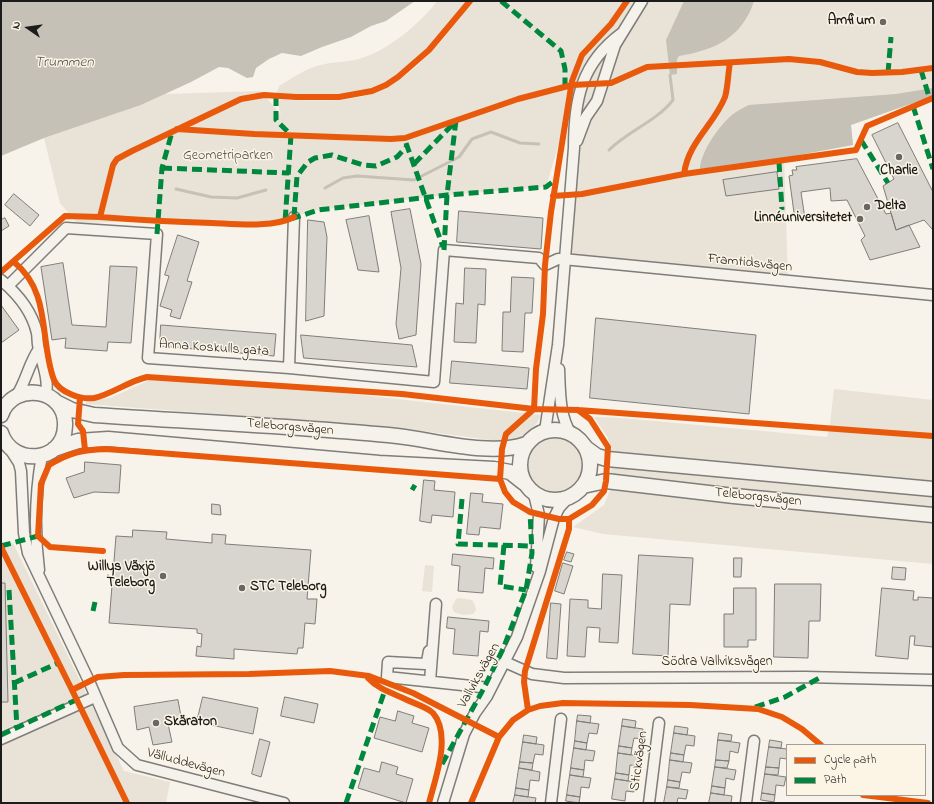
<!DOCTYPE html>
<meta charset="utf-8">
<style>
body{margin:0}
#map{position:relative;width:934px;height:804px;overflow:hidden;background:#f7f3ea;font-family:"Indie Flower",sans-serif}
canvas{display:block}
.frame{position:absolute;inset:0;border:2px solid #1c1c1c;pointer-events:none}
.legend{position:absolute;left:786px;top:744px;width:140px;height:52px;box-sizing:border-box;background:#fcf5e5;border:1px solid #a29e95;margin:0;padding:5px 7px;list-style:none;font-size:12px;color:#1c1c1c}
.legend li{display:flex;align-items:center;gap:8px;height:20px}
.legend b{width:20px;border:1px solid #a29e95}
.north{position:absolute;left:8px;top:8px;width:40px;height:40px;-webkit-text-stroke:3px #fcf5e5;paint-order:stroke;rotate:283deg;font-size:11px;font-weight:700;line-height:16px;text-align:center;color:#1c1c1c}
.north::after{content:'';display:block;margin:auto;width:14px;height:18px;background:#1c1c1c;clip-path:polygon(50% 0,100% 100%,50% 72%,0 100%)}
</style>
<div id="map">
<canvas width="934" height="804"></canvas>
<div class="frame"></div>
<ul class="legend">
<li><b style="height:5px;background:#e8590c"></b>Cycle path</li>
<li><b style="height:5px;background:#00873e"></b>Path</li>
</ul>
<div class="north">N</div>
</div>
<script>
const context = document.querySelector('canvas').getContext('2d');
context.lineJoin = 'round';
function fill(path, color) {
  context.fillStyle = color;
  context.fill(path, 'evenodd');
}
function strokePath(path, color, width, dash) {
  context.strokeStyle = color;
  context.lineWidth = width;
  context.lineCap = dash ? 'butt' : 'round';
  context.setLineDash(dash || []);
  context.stroke(path);
}
function label(font, color, halo, rows, align = 'center') {
  context.font = font + ' "Indie Flower",sans-serif';
  context.lineWidth = 3;
  context.setLineDash([]);
  context.textBaseline = 'middle';
  context.strokeStyle = halo;
  context.fillStyle = color;
  for (const [text, x, y, turn = 0] of rows) {
    context.save();
    context.translate(x, y);
    context.rotate((+turn || 0) * Math.PI / 180);
    context.textAlign = isNaN(turn) ? turn : align;
    if (halo) context.strokeText(text, 0, 0);
    context.fillText(text, 0, 0);
    context.restore();
  }
}
fill(new Path2D(`
 M437 1H470C444 35 414 76 372 91 342 102 307 98 276 96L279 86C291 79 303 70 317 66 332 61 349 63 365 57 389 49 422 22 437 1Z
 M473 1H933V96L851 125 853 145 784 157 788 281 572 255 579 152 567 109V116L546 187 447 195 318 210 268 223 159 221 77 223 60 203 44 138 141 105 165 94 261 91 281 115 279 109 278 100C306 100 336 103 364 96 411 84 445 37 473 1Z
 M150 380 289 387 541 415C532 434 527 437 507 442L392 427 86 404V401L110 398Z
 M834 389 933 400V564L603 534 573 527 604 505 610 490 612 455 608 438 594 417 622 418 827 437 830 424Z
 M526 464a29 29 0 1 1 58 0a29 29 0 1 1-58 0Z
 M1 543H13L124 771 170 782 166 803H1Z
 M425 565 434 566 432 592 422 591Z
 M459 598 472 600 475 605 476 610 473 614 463 615 454 612 452 607 456 599Z`), '#e8e2d7');
fill(new Path2D(`
 M1 1H415L386 21 371 26 351 37 322 47 301 56 282 53 269 59 256 68 253 77 247 78 228 68 219 67 191 82 141 105 44 138 1 156Z
 M684 1H754C742 38 715 50 679 56L677 59V74L670 75 666 40Z
 M933 88V96L851 125 853 145 767 161 700 169C700 152 722 121 736 112 740 109 745 107 749 105L896 94Z`), '#c5c1b7');
strokePath(new Path2D(`
 M609 150C628 131 657 121 673 100L670 75
 M325 188 343 178 357 176 414 180 459 157 472 139 491 132 520 143 539 144
 M176 189 211 197 237 198 266 190`), '#c5c1b7', 3);
const building = new Path2D(`
 M898 123 933 192V230L924 220 896 230 883 186 894 179 872 135Z
 M857 159 886 214 891 213 896 230 909 225 920 247 870 260 861 240 865 236 847 200 831 201 830 188 801 192 805 219 795 220 789 176 793 175 792 170H797L796 167Z
 M777 172 779 189 726 196 723 180Z
 M14 194 39 215 30 226 5 205Z
 M410 209 421 264 416 335 399 339 396 324 401 268 391 212Z
 M459 211 543 218 541 249 457 242Z
 M369 216 379 272 358 270 346 220Z
 M5 218 9 226 1 231V220Z
 M308 220 324 222 327 237 324 316 306 321Z
 M178 235 199 242 187 281 192 282 180 319 170 316 172 310 160 306 169 276 165 275Z
 M63 263 72 325 106 327 110 266 137 267 131 343 108 342 107 351 65 348 66 338 52 340 41 267Z
 M465 268 486 269 485 305 478 304 476 343 454 342 456 303 463 304Z
 M512 277 534 278 532 313H525L523 352 502 351 503 312H510Z
 M1 305 19 330 1 343Z
 M596 318 756 335 749 414 590 398Z
 M161 325 276 334 274 356 160 346Z
 M301 335 412 345 417 367 304 358Z
 M452 361 529 368 527 389 450 383Z
 M85 462 121 465 119 493 94 492 74 498 66 478 84 472Z
 M424 480 435 481 434 490 455 492 453 517 432 515 431 523 420 521Z
 M471 493 483 494 482 502 503 504 500 529 480 527 479 535 467 534Z
 M212 504 220 505 221 515 212 514Z
 M133 530 167 532 166 539 212 543V534L226 535 225 544 311 550 307 599H317L315 624 305 623 303 648H298L297 654 234 649V659L196 656 197 646 201 647 202 634 197 633V629L109 623 116 536 132 537Z
 M567 552 574 554 571 562 564 560Z
 M453 554 494 558 493 569 485 568 483 593 458 591 460 566 452 565Z
 M639 555 693 558 690 605 670 604 668 656 633 654Z
 M734 558H742L741 577H734Z
 M563 563 573 566 564 594 555 591Z
 M893 567 906 568 905 580 892 579Z
 M603 574 622 575 618 643 599 642 600 628 587 627 585 657 567 656 570 599 588 600V608L601 609Z
 M1 583H5L8 702H1Z
 M775 584H821L820 621H809L808 658 774 657Z
 M734 588H756V640H748V647H724V614H733Z
 M882 588 914 591 913 600H918V597L933 598V647L914 645 915 636H910L908 659 876 656Z
 M551 603 561 604 557 659 547 658Z
 M448 617 489 621 488 632 480 631 478 656 453 654 455 629 447 628Z
 M203 697 258 708 253 734 197 722Z
 M285 697 318 704 314 723 281 716Z
 M178 700 182 722 168 724 172 742 153 745 149 727 137 730 134 707Z
 M398 711 414 716 412 723 429 728 422 752 374 738 380 717 395 721Z
 M578 715 591 716 590 723 577 721Z
 M623 719 636 721 635 728 622 726Z
 M577 721 599 724 597 734 589 733 587 743 575 741Z
 M622 726 643 729 642 739 634 738 632 748 619 746Z
 M675 726 688 728 687 735 674 733Z
 M674 733 695 736 694 746 686 745 684 755 671 753Z
 M719 733 732 735 731 741 718 740Z
 M524 735 537 737 536 744 523 742Z
 M260 739 270 742 261 777 252 774Z
 M718 740 740 743 738 753 730 751 729 761 716 760Z
 M770 740 782 742 781 748 769 747Z
 M575 741 587 743 586 750 574 748Z
 M523 742 544 745 543 755 535 754 533 763 520 762Z
 M619 746 632 748 631 755 618 753Z
 M769 747 787 749V759L780 758 779 768 766 767Z
 M574 748 595 751 593 761 585 760 584 770 571 768Z
 M618 753 640 756 638 766 630 765 629 775 616 773Z
 M671 753 684 755 683 762 670 760Z
 M670 760 692 763 690 773 682 772 680 782 668 780Z
 M716 760 729 761 727 768 715 767Z
 M382 762 398 767 396 774 413 779 406 803 358 788 364 768 379 772Z
 M520 762 533 763 532 770 519 768Z
 M715 767 736 770 734 780 726 778 725 788 712 786Z
 M766 767 779 768 778 775 765 774Z
 M519 768 540 772 539 781 530 780 529 790 516 788Z
 M571 768 584 770 583 777 570 775Z
 M616 773 629 775 628 781 615 779Z
 M765 774 786 777 784 786 776 785 775 795 762 793Z
 M570 775 591 778 589 788 581 787 580 797 567 795Z
 M615 779 636 782 634 792 626 791 625 801 612 799Z
 M668 780 680 782 679 788 667 787Z
 M712 786 725 788 724 795 711 793Z
 M667 787 688 790 686 799 678 798 677 803H664Z
 M516 788 529 790 528 797 515 795Z
 M711 793 732 796 731 803H709Z
 M762 793 775 795 774 802 761 800Z
 M515 795 536 798 535 803H513Z
 M567 795 580 797 579 803 566 801Z`);
fill(building, '#d8d5cf');
strokePath(building, '#7f7d79', 1);
const street = new Path2D(`
 M577 141 586 117 597 101 615 45 642 1
 M1 280C19 295 32 311 37 333 38 338 37 344 39 349 42 363 49 379 46 394
 M8 286 66 228 157 234 148 358 289 368 434 382 444 250 539 258 545 265 558 259H563L933 295
 M289 368 294 217
 M559 369C560 390 559 415 571 434
 M17 395C26 381 29 363 39 349
 M545 431 558 345 574 148C574 100 581 63 622 33
 M10 449 19 463 21 471 24 533 28 553 89 681 118 748 137 765 284 803
 M534 494 539 515 536 567
 M39 570C34 531 35 494 42 455
 M429 651 427 662 425 664 388 662 387 677 490 688
 M505 662 532 674 564 678 805 677 933 680
 M430 681 436 604
 M1 739 95 697
 M443 803 464 734 475 713 487 696 517 637 540 571 554 518 559 508 569 497
 M551 803 561 719
 M649 803 659 723
 M746 803 754 741`);
const secondary = new Path2D(`
 M56 402 72 410 94 415C195 422 296 426 397 436 435 440 490 457 526 444
 M1 415C13 380 67 388 65 426 64 463 12 467 1 433
 M520 465a35 35 0 1 1 70 0a35 35 0 1 1-70 0Z
 M586 448 597 456 607 459 933 489
 M54 449 78 441 108 439 379 463 494 469 510 472 524 483
 M583 486 606 481 734 496 933 515`);
strokePath(street, '#7f7d79', 13);
strokePath(secondary, '#7f7d79', 17);
strokePath(street, '#f5f2ec', 10);
strokePath(secondary, '#f5f2ec', 14);
strokePath(new Path2D(`
 M501 1 561 51 565 69V86
 M921 70 930 100
 M888 73 891 37
 M276 96V120L291 135 285 222
 M913 106 933 169
 M861 140 888 183
 M406 143 443 247
 M779 162 782 210
 M414 164 454 123
 M162 168 289 173
 M294 217 297 176 308 162 315 158 332 155 363 165 376 166 397 157 407 146
 M291 219 318 210 447 195 546 187 555 180
 M157 234 162 168 172 132
 M444 250 447 195 456 120
 M412 490 415 485
 M462 499 458 544 532 546
 M504 545 500 586 526 590
 M1 546 38 536
 M9 590 17 728
 M93 611 95 602
 M14 683 58 663
 M755 707 785 697 821 677
 M1 735 76 700
 M442 764 484 688 503 649 526 590 532 553 530 512
 M346 803 385 690`), '#00873e', 5, [10, 5]);
strokePath(new Path2D(`
 M177 129 254 134 391 139 405 138 518 99 572 85 611 83 647 67 789 59 820 62 857 72 872 73 902 72 933 68
 M684 174C688 142 714 125 725 97 728 87 728 73 730 63
 M553 196 582 194 684 174 856 150 867 126 933 98
 M100 217C138 220 175 222 212 223 236 224 273 228 294 217
 M14 262C52 293 39 340 54 380 59 392 81 400 94 398 110 395 129 381 147 377L402 394 534 409 536 369 543 314 545 265 551 212 572 81 582 55 611 24 627 1
 M1 272 65 216 100 217 113 165 117 159 132 151 241 99 264 95 296 97H339L372 91 386 85 398 77 429 50 470 1
 M80 398 78 424 83 431 85 450
 M578 410 590 419 608 447 606 481 604 491 592 505 569 519H559L530 512 513 502 505 492 500 479 502 449 506 434 534 409 578 410 933 436
 M38 536 41 484 49 465C70 452 82 450 106 449L500 479
 M38 536 50 547 103 551
 M1 547 72 690 98 677 124 675 249 674 330 671 369 676 413 693 499 737 513 720 528 710 540 706 563 703 690 705 758 709 782 717 802 729 821 745
 M368 678C378 689 392 693 405 699 413 703 427 707 433 713 452 735 435 779 429 803
 M72 690 127 803
 M528 710 524 682 525 671 569 529V519
 M863 795 928 803
 M471 803 499 737`), '#e8590c', 6);
for (const [x, y, r, color] of [
 [883,22,4,"#696764"],
 [899,157,4,"#696764"],
 [867,207,4,"#696764"],
 [860,219,4,"#696764"],
 [163,576,4,"#696764"],
 [242,588,4,"#696764"],
 [156,723,4,"#696764"]
]) {
  const dot = new Path2D();
  dot.arc(x, y, r, 0, 2 * Math.PI);
  context.fillStyle = color;
  context.fill(dot);
  strokePath(dot, '#fcf5e5', 1.5);
}
label('bold 14px', '#1c1c1c', '#fcf5e5', [
 ["Amfium",875,22],
 ["Charlie",899,172,"center"],
 ["Delta",875,207,"left"],
 ["Linnéuniversitetet",852,219],
 ["Willys Växjö",155,568],
 ["Teleborg",155,584],
 ["STC Teleborg",250,588,"left"],
 ["Skäraton",164,723,"left"]
], 'right');
label('14px', '#555450', '#fcf5e5', [
 ["Geometriparken",228,157]
]);
label('14px', '#1c1c1c', '#fcf5e5', [
 ["Framtidsvägen",750,264,6],
 ["Anna Koskulls gata",214,349,4],
 ["Teleborgsvägen",290,428,5],
 ["Teleborgsvägen",758,498,6],
 ["Södra Vallviksvägen",717,663],
 ["Vallviksvägen",480,676,-61],
 ["Stickvägen",640,761,-82],
 ["Välluddevägen",186,764,15]
]);
label('italic 15px', '#575551', '#fcf5e5', [
 ["Trummen",64,64]
]);
</script>
